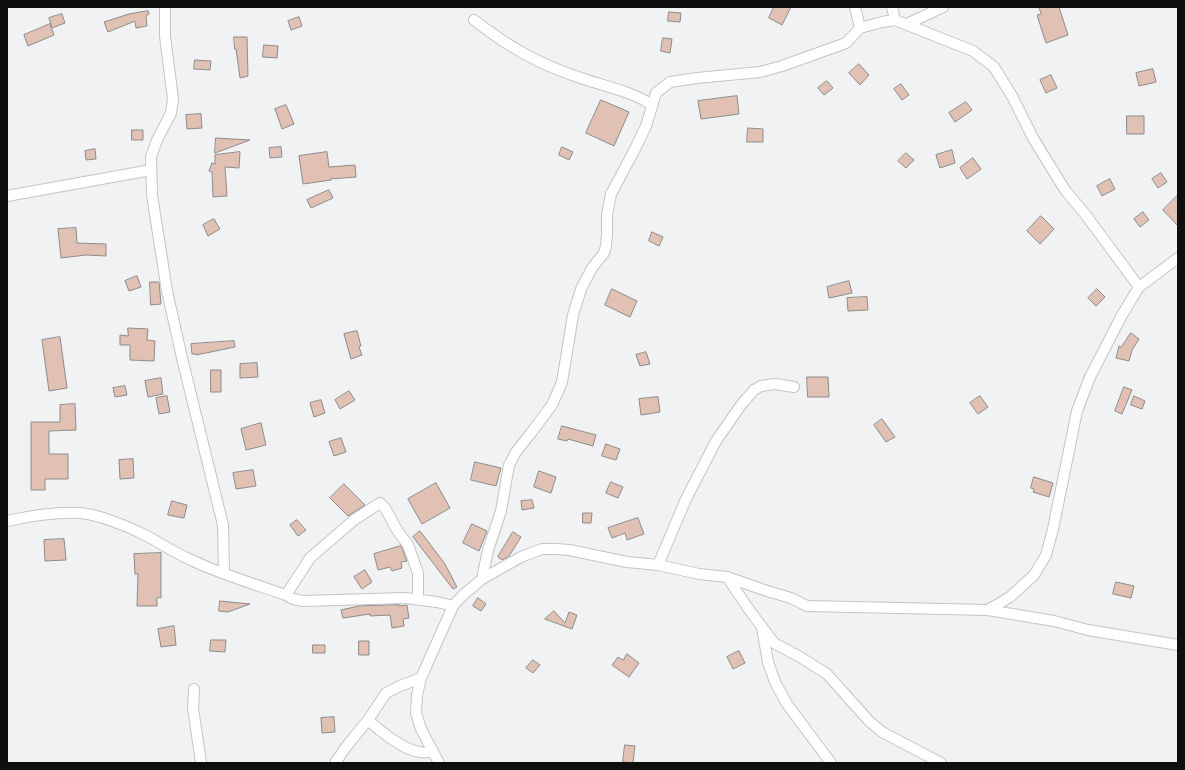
<!DOCTYPE html>
<html>
<head>
<meta charset="utf-8">
<style>
	body { margin:0 }
	#map { position:relative; width:1185px; height:770px; overflow:hidden; background:#f1f2f3; font-family:Arial,sans-serif }
	canvas { display:block }
	.frame { position:absolute; inset:0; border:8px solid #0f0f10; pointer-events:none }
</style>
</head>
<body>
<div id="map">
<canvas width="1185" height="770"></canvas>
<div class="frame"></div>
</div>
<script>
const ctx = document.querySelector('canvas').getContext('2d');
ctx.lineJoin = 'round';
function paint(path, color) { ctx.fillStyle = color; ctx.fill(path, 'evenodd'); }
function stroke(path, color, width, dash) { ctx.strokeStyle = color; ctx.lineWidth = width; ctx.lineCap = dash ? 'butt' : 'round'; ctx.setLineDash(dash || []); ctx.stroke(path); }
const building = new Path2D(`
	M774,7H791L782,25L769,18Z
	M1039,7H1059L1068,35L1046,43L1037,15L1041,14Z
	M148,11L149,14L146,16L147,26L136,28L135,21L108,32L104,22L129,14Z
	M669,12L681,13L680,22L668,21Z
	M62,14L65,23L52,28L49,18Z
	M299,17L302,26L291,30L288,21Z
	M50,24L54,35L28,46L24,35Z
	M234,37H247L248,76L240,78L236,49H235Z
	M663,38L672,39L670,53L661,51Z
	M264,45L278,46L277,58L263,57Z
	M195,60L211,61L210,70L194,69Z
	M859,64L869,75L860,85L849,73Z
	M1153,69L1156,82L1139,86L1136,73Z
	M1051,75L1057,88L1046,93L1040,80Z
	M827,81L833,88L824,95L818,88Z
	M901,84L909,95L902,100L894,89Z
	M737,96L739,114L701,119L698,101Z
	M601,100L629,112L614,146L586,133Z
	M966,102L972,110L955,122L949,113Z
	M286,105L294,124L282,129L275,109Z
	M201,114L202,128L187,129L186,115Z
	M1127,116H1144V134H1127Z
	M748,128L763,129V142H747Z
	M132,130H143V140H132Z
	M216,138L250,140L215,153Z
	M281,147L282,157L270,158L269,148Z
	M562,147L573,152L569,160L559,155Z
	M95,149L96,159L86,160L85,151Z
	M952,150L955,163L940,168L936,155Z
	M240,152L239,168L225,167L227,196L213,197L212,172L209,171L212,163L215,164V155Z
	M327,152L329,167L355,165L356,177L330,179L331,180L303,184L299,156Z
	M906,153L914,160L906,168L898,161Z
	M973,158L981,169L967,179L960,168Z
	M1161,173L1167,182L1158,188L1152,179Z
	M1110,179L1115,189L1102,196L1097,186Z
	M329,190L333,198L311,208L307,200Z
	M1178,195V226L1163,210Z
	M1143,212L1149,220L1140,227L1134,219Z
	M1041,216L1054,229L1040,244L1027,231Z
	M214,219L220,229L208,236L203,225Z
	M76,228L77,243L106,244V256L86,255L61,258L58,229Z
	M652,232L663,237L659,246L649,241Z
	M137,276L141,287L129,291L125,281Z
	M849,281L852,293L829,298L827,287Z
	M150,282H159L161,304L151,305Z
	M612,289L637,301L630,317L605,305Z
	M1097,289L1105,297L1096,306L1088,298Z
	M867,297L868,310L848,311L847,298Z
	M128,328L148,329L147,340L155,341L154,361L130,360V345H120V335L128,336Z
	M357,331L361,346L359,347L362,355L351,359L344,334Z
	M1131,333L1139,339L1132,350L1129,361L1116,358L1119,346L1121,347Z
	M60,337L67,388L49,391L42,340Z
	M234,341L235,347L196,355V354H192L191,344Z
	M646,352L650,364L640,366L636,355Z
	M257,363L258,377L240,378V364Z
	M211,370H221V392H211Z
	M807,377H828L829,397H808Z
	M161,378L163,394L148,397L145,381Z
	M125,386L127,395L115,397L113,388Z
	M1124,387L1132,390L1122,414L1115,411Z
	M349,391L355,400L340,409L335,400Z
	M167,396L170,412L159,414L156,398Z
	M980,396L988,407L978,414L970,403Z
	M1134,396L1145,401L1142,409L1131,405Z
	M658,397L660,412L641,415L639,399Z
	M321,400L325,413L314,417L310,403Z
	M75,404L76,430L49,431V454H68V479H45V490H31V422H60V405Z
	M882,419L895,437L886,442L874,425Z
	M261,423L266,445L246,450L241,429Z
	M562,426L596,435L593,446L568,439L567,441L558,439Z
	M341,438L346,452L334,456L329,442Z
	M606,444L620,449L616,460L602,456Z
	M133,459L134,478L120,479L119,460Z
	M475,462L501,468L496,486L471,480Z
	M253,470L256,486L236,489L233,473Z
	M539,471L556,477L551,493L534,487Z
	M1034,477L1053,483L1049,497L1033,492L1034,489L1031,488Z
	M611,482L623,487L618,498L606,493Z
	M436,483L450,508L422,524L408,499Z
	M344,484L365,505L348,516L330,498Z
	M532,500L534,508L522,510L521,501Z
	M172,501L187,505L184,518L168,515Z
	M583,513H592L591,523H583Z
	M638,518L644,534L627,540L625,533L612,538L608,528Z
	M297,520L306,530L298,536L290,525Z
	M472,524L487,531L479,551L463,543Z
	M420,531L445,564L457,587L453,589L413,537Z
	M513,532L521,537L509,556L502,560L498,557Z
	M64,539L66,560L45,561L44,540Z
	M401,546L407,561L401,562L402,568L392,571L390,567L378,570L374,554Z
	M161,553V598L157,597V606H137L138,574H135L134,554Z
	M365,570L372,582L362,589L354,577Z
	M1116,582L1134,586L1131,598L1113,594Z
	M478,598L486,604L481,611L473,606Z
	M220,601L250,604L228,612L219,611Z
	M399,605V606L407,605L409,618L403,619L404,626L392,628L390,615L370,616V614L343,618L341,610L359,606Z
	M554,611L565,623L569,612L577,615L572,629L545,619Z
	M174,626L176,645L161,647L158,629Z
	M211,640H226L225,652L210,651Z
	M359,641H369V655H359Z
	M313,645H325V653H313Z
	M739,651L745,663L733,669L727,657Z
	M627,654L639,663L629,677L612,665L618,657L623,660Z
	M533,660L540,665L533,673L526,668Z
	M334,717L335,732L322,733L321,718Z
	M625,745L635,746L633,763L623,762Z`);
const street = new Path2D(`
	M165,7V36L173,99L171,113L157,140L151,157L152,195L167,291L182,358L223,525L224,573
	M855,7L860,28
	M892,7L895,20
	M474,20C510,48 540,65 584,79C607,87 631,91 652,105
	M907,24L943,7
	M7,196L151,170
	M7,521C30,516 56,512 80,513C97,514 127,526 143,534C159,542 173,552 189,559C220,574 254,584 286,595L293,599L303,601L405,598L437,602L453,606L462,596L482,579L521,557L542,549H556L569,550L627,562L658,565L699,574L727,577L767,591L791,598L807,606L988,610L1054,621L1088,630L1178,645
	M658,565L686,499L716,441L741,405L754,390L761,386L775,384L794,387
	M727,577L750,611L774,643L800,657L827,674L869,721L882,732L941,763
	M482,579L488,550L501,511L509,465L516,452L531,433L552,405L562,382L573,315L581,289L592,268L604,253L606,246L607,234V215L611,194L635,149L646,126L656,93L670,82L697,78L760,72L782,66L846,43L860,28L882,22L895,20L973,51L994,67L1012,96L1033,138L1065,190L1085,214L1139,287
	M286,595L310,558L354,520L380,503L385,508L397,530L408,545L418,573V599
	M988,610L1010,597L1034,575L1046,555L1053,529L1077,411L1090,377L1122,315L1139,287L1178,258
	M762,628L768,662L775,682L787,704L831,763
	M194,689L193,708L201,763
	M368,720C380,731 405,751 420,752C424,753 429,752 433,751
	M335,763L346,747L368,720L386,693L400,686L421,678
	M439,763L421,729L416,713L417,695L421,678L453,606`);
paint(building, '#e0c1b3');
stroke(building, '#8c8b8a', 1);
stroke(street, '#c4c4c6', 12);
stroke(street, '#fff', 10);
</script>
</body>
</html>
